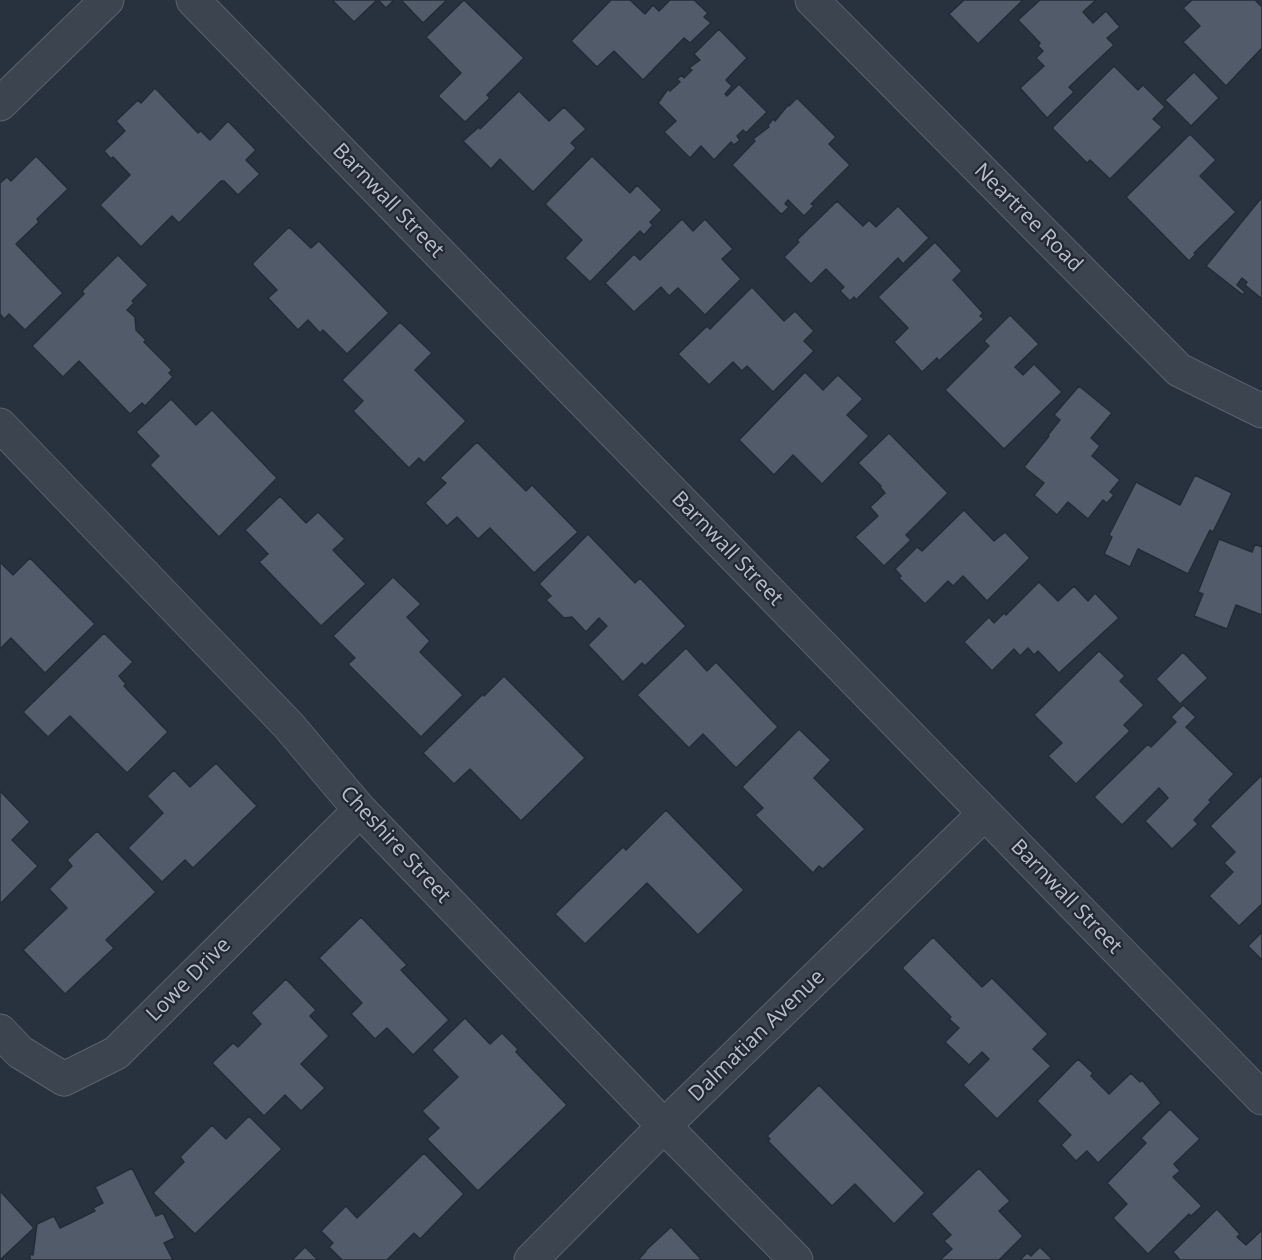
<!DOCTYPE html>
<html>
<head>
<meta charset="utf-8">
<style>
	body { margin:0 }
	canvas { display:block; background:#28323e }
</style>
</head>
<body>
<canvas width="1262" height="1260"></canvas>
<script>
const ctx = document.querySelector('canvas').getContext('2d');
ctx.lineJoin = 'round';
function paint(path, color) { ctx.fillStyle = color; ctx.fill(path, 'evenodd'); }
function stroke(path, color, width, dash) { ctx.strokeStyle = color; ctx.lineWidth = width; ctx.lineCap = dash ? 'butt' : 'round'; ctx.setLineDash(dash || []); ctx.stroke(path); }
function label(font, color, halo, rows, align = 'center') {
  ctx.font = font + ' "Open Sans",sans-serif'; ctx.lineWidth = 4.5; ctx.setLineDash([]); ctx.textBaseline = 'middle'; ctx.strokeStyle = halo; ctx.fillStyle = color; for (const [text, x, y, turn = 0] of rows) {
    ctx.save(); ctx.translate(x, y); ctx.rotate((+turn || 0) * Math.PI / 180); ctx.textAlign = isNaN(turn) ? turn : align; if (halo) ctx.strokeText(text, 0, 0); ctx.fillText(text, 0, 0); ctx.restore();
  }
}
const building = new Path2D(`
	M332,0H377L354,22Z
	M378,0H394L386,8Z
	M401,0H447L423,23Z
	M464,0L524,58L487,95L490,98L465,122L438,96L461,73L426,37Z
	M611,0H630L645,14L653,5L659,11L670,0H694L708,13L704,17L711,23L690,43L684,38L643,80L614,51L597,67L571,41Z
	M964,0H1023L978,44L949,14Z
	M1040,0H1096L1083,12L1093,23L1106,11L1120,27L1107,38L1114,45L1069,87L1074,92L1047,118L1020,88L1044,66L1036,58L1043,51L1038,46L1040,43L1018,20Z
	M1192,0H1257L1256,1L1262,7V48L1226,86L1183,42L1200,26L1183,8Z
	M719,29L747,58L726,80L732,86L725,94L727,96L739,84L767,112L746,133L743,130L737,136L740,140L734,145L731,142L714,160L701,146L690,158L664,132L676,121L658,103L668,89L670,91L680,82L677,79L682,75L684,78L692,70L689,68L700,60L694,54Z
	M1114,66L1138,90L1143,85L1165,107L1153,119L1162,127L1110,179L1090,160L1087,163L1052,128Z
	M1194,72L1219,98L1191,126L1165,100Z
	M155,88L198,133L201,131L210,140L228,121L256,150L246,160L260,174L238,195L224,181H221L179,223L172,216L141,247L100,205L130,175L113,157L111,159L104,151L125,131L116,121L138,100L141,103Z
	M519,91L549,121L564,107L586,129L571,143L576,148L533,192L500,159L491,169L463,141L479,127L480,129Z
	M797,98L836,137L829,144L850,165L811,204L814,206L804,216L788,200L785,204L789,207L782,214L779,212L732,165L755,141L753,139L769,127L768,125L773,119L775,121L788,105L789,106Z
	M1190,134L1216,160L1200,176L1236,212L1194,253L1196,254L1189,261L1126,197Z
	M36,156L68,189L37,219L39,222L16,244L63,293L25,330L9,314L4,319L0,314V183L7,177L11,181Z
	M592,156L630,193L637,185L662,210L650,222L653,225L644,235L640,231L590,282L565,258L582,240L545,204Z
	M1262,197V299L1245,285L1247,282L1242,278L1237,285L1245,292L1243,295L1206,266Z
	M837,201L863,226L869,220L876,227L898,206L929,238L903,264L898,258L856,300L854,297L850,301L840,291L844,287L826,269L811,284L784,257L799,242L797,240Z
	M682,219L693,231L705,219L733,249L722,259L741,279L705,315L678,288L669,296L661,287L634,312L605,283L634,254L640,260Z
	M289,227L311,248L319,241L389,313L347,354L323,330L320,333L308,320L298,330L268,298L277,290L252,264Z
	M935,242L962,271L953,280L983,313L980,316L984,319L939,361L937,358L922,372L894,342L908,328L878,297Z
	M118,255L148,285L132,301L134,303L127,310L135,317L136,330L146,340L144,342L172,370L169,373L173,377L145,406L142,403L130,414L79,361L63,377L32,346L84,294L82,291Z
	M752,287L784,321L795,311L814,331L804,341L814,351L773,392L747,366L742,371L733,362L709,385L678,354L707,326L710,329Z
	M1010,315L1039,344L1015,367L1023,375L1034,364L1062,392L1004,449L945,390L989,346L984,341Z
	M400,322L432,353L415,370L466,421L424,463L419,458L409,468L353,411L363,401L342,380Z
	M805,372L823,390L838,375L863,399L847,415L869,436L822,484L793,455L774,475L739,440Z
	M1079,386L1112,413L1091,438L1100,446L1092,456L1120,480L1110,492L1114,495L1107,503L1103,500L1088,519L1068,502L1057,515L1034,495L1044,483L1024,467L1049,436L1048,435L1060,420L1054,415Z
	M171,399L196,425L212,410L277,478L219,537L150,465L159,456L136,432Z
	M889,433L948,493L906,535L911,540L884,566L855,537L878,516L870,507L885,493L880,487L881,486L858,463Z
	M477,442L526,491L532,485L578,532L534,573L490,528L478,539L457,517L447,526L425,503L446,483L440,478Z
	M1195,475L1232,493L1213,532L1210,530L1188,574L1138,549L1130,567L1104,554L1112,537L1109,535L1136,482L1180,505Z
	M280,496L306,523L318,512L345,539L333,550L366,584L321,626L259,562L268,554L245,530Z
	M964,510L994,541L1005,532L1030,558L987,601L963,576L953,586L948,581L925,604L899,578L901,576L895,569L917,547L922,551Z
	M588,534L635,583L640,578L686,626L645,666L642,663L623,682L588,645L607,626L599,618L586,632L572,617L564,618L546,600L551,596L539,584Z
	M1219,539L1252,552L1255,544L1262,547V615L1236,605L1227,629L1194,616L1203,594L1198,592Z
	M30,558L95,624L45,673L11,638L0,649V562L13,575Z
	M393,577L421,604L407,617L430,641L420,652L463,695L421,737L348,664L355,658L333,636Z
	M1039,582L1058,601L1074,586L1088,601L1095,593L1119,618L1059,673L1038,651L1034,655L1028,648L1020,656L1014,649L992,671L964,642L989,617L994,623L1004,613L1006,615Z
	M104,633L133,662L119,676L126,684L124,686L168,732L127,773L70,716L48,737L23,712Z
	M686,648L707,671L716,662L778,727L736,768L703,734L689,748L637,695Z
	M1099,651L1125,676L1120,681L1144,705L1124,725L1130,731L1076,784L1048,756L1062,743L1034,715Z
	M1183,652L1208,678L1180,704L1156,679Z
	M504,676L585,758L521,821L470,769L454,784L423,753L483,694L484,696Z
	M1183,705L1196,717L1186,727L1234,774L1209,800L1211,802L1194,820L1198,824L1172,849L1145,821L1168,798L1159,788L1122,825L1094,797L1148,744L1151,747L1176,722L1171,717Z
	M799,729L831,760L814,778L865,829L823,869L819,866L813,873L755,815L763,808L742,787Z
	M216,763L257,806L193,868L185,860L162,882L128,848L163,813L147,796L174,770L190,787Z
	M1262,775V904L1239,926L1209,896L1233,872L1224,863L1235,852L1210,826Z
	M0,791L30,822L12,840L38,866L0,904Z
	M666,810L744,890L698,935L647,883L585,944L555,914L623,847L626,850Z
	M97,831L156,892L106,940L114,948L65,994L23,950L67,908L49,889L72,866L67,860Z
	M361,917L407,965L401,970L449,1020L413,1055L387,1028L375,1039L351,1014L362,1003L319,958Z
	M1262,932V960L1248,946Z
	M933,937L982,987L992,978L1048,1034L1033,1049L1051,1066L997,1119L963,1085L989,1059L982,1052L969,1065L945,1042L959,1028L949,1019L951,1017L902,968Z
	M286,979L316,1010L310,1016L329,1036L301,1064L325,1088L301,1111L285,1095L264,1116L212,1063L233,1043L238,1047L261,1024L251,1013Z
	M465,1018L490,1044L502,1033L518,1049L516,1052L567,1105L478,1191L427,1139L439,1128L422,1111L458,1077L432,1050Z
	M1078,1059L1093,1073L1091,1076L1109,1094L1131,1073L1140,1082L1142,1080L1161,1103L1098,1163L1087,1151L1076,1161L1061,1145L1071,1135L1037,1101Z
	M819,1085L925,1193L894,1224L855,1184L832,1206L768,1141L770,1139L767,1136Z
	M1170,1109L1200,1139L1174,1164L1180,1171L1173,1177L1202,1206L1191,1216L1189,1214L1148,1254L1113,1218L1127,1204L1107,1183L1146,1143L1141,1138Z
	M249,1116L282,1149L195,1234L153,1193L184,1162L180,1157L212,1125L226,1139Z
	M424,1153L464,1194L420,1239L414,1233L387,1260H342L329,1247L333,1243L321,1231L346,1206L357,1218Z
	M132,1168L156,1216L163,1213L175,1238L164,1243L173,1260H30V1254L33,1255L37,1224L54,1216L60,1228L95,1211L93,1208L103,1203L95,1187Z
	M979,1168L1010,1201L999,1211L1023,1236L999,1260H940L952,1249L944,1241L951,1235L931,1214Z
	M0,1191L34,1228L0,1260Z
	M1217,1209L1240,1234L1237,1237L1246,1245L1262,1230V1260H1180L1173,1252Z
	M671,1227L702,1260H638L646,1251H645Z
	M305,1247L318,1260H292Z
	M1040,1247L1053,1260H1020L1027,1253L1031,1256Z`);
const minor = new Path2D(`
	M193,0L1262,1098
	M812,0L1179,370L1262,411
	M0,104L107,0
	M0,425L289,726L360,810L664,1126L796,1260
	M0,1031L20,1052L64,1079L116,1053L360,810
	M531,1260L664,1126L984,814`);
const streetNames = [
	["Barnwall Street",388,201,46],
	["Neartree Road",1028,218,45],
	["Barnwall Street",727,549,46],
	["Cheshire Street",395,845,47],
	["Barnwall Street",1066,897,46],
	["Lowe Drive",189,980,-45],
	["Dalmatian Avenue",757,1036,-44]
];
paint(building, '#515b69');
stroke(building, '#232b36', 1.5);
stroke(minor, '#5a626c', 35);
stroke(minor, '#3c444f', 33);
label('21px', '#b8bfc9', '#212934', streetNames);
</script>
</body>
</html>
